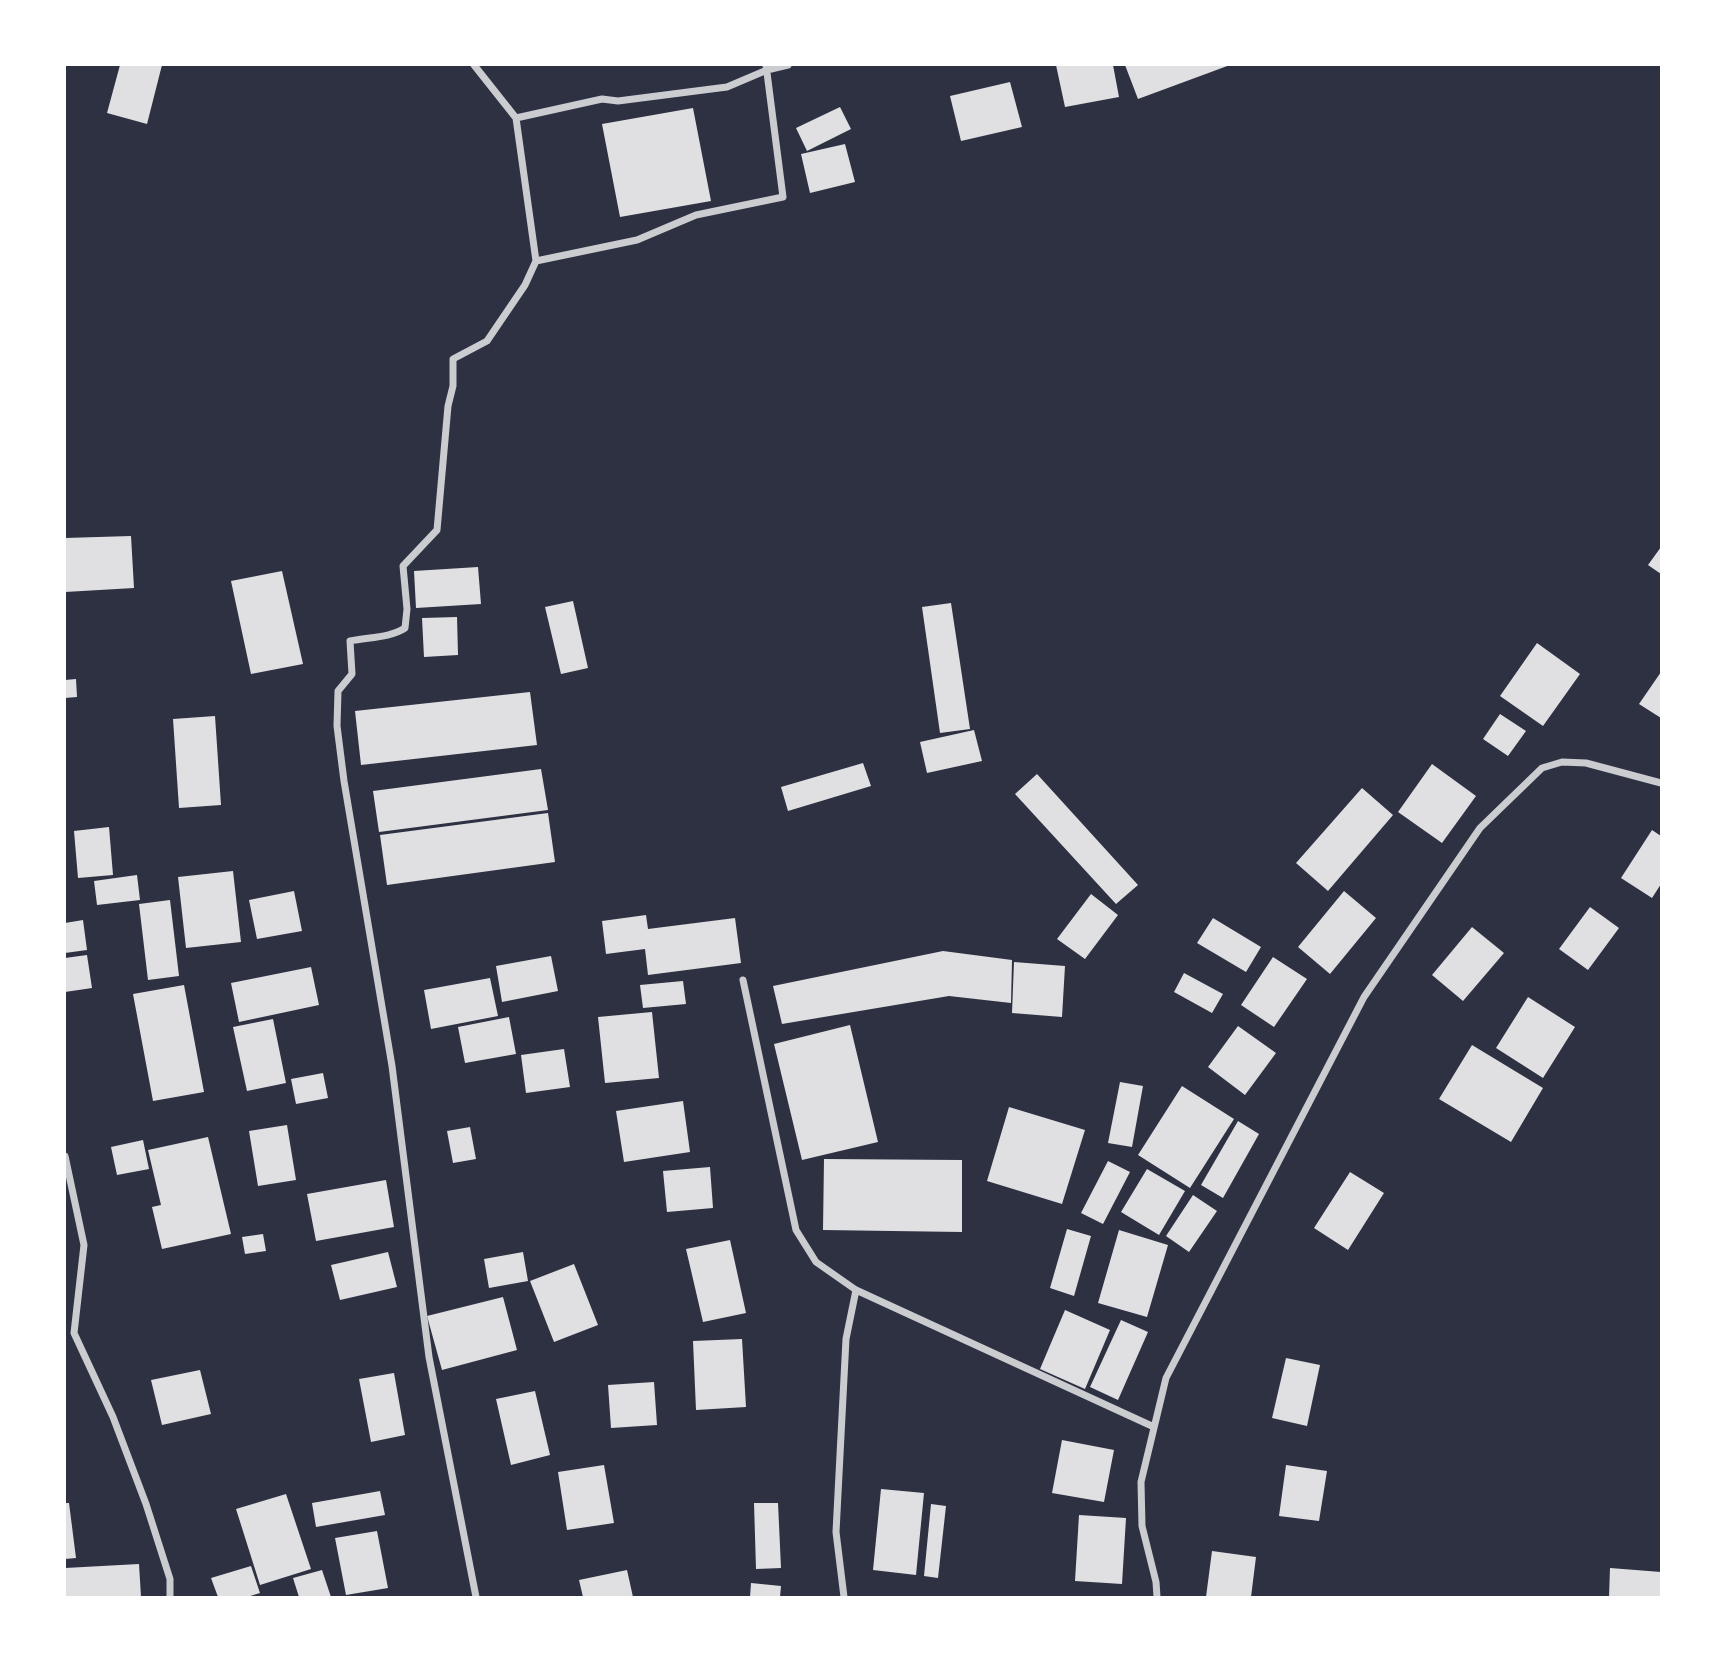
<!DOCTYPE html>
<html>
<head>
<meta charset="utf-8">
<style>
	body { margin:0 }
	#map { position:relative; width:1726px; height:1662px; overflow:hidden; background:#2d3142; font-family:"Asap Condensed",sans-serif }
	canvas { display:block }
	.frame { position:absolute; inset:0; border:66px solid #fff; pointer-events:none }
</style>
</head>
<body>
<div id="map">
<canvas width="1726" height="1662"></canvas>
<div class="frame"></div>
</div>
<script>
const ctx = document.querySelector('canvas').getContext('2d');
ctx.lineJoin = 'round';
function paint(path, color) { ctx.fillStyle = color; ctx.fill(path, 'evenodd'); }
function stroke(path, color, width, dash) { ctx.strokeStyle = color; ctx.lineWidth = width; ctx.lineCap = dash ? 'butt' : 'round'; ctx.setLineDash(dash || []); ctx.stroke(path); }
const building = new Path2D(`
	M120,65H162L147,124L107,113Z
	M1056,65H1113L1119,97L1065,107Z
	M1125,65H1230L1138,99Z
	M1010,82L1022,127L961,141L950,96Z
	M840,107L851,129L807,151L796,128Z
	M693,108L711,201L620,217L602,124Z
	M845,144L855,182L810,193L801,154Z
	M131,536L134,588L65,592V538Z
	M1661,547V574L1648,565Z
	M478,567L481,604L416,608L414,571Z
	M282,571L303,664L251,674L231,581Z
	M573,601L588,668L561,674L545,607Z
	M951,603L970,729L940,733L922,607Z
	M457,617L458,655L424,657L422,618Z
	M1537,643L1580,674L1543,726L1500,696Z
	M1661,672V718L1639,704Z
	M76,679L77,697L65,698V680Z
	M530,692L537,745L361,765L355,711Z
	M1500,714L1526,731L1508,756L1483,739Z
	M215,716L221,805L179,808L173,719Z
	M974,730L982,761L927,773L920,742Z
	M863,763L871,786L788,811L781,787Z
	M1432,764L1476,796L1442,843L1398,812Z
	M541,769L548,810L379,832L373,791Z
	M1037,774L1138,885L1116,904L1015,794Z
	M1362,788L1393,815L1328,891L1296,863Z
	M548,813L555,862L387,885L380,835Z
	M109,827L113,875L78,878L74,831Z
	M1652,830L1661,836V884L1652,898L1621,878Z
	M233,871L241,942L186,948L178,877Z
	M137,875L140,900L97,905L94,881Z
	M294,891L302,931L257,939L249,900Z
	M1344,891L1376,918L1330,974L1298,947Z
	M1091,894L1118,915L1085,959L1057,939Z
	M170,900L179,976L148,980L139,904Z
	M1590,907L1619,928L1588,970L1559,949Z
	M646,915L648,929L735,918L741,963L648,975L645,949L606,954L602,921Z
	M1213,918L1261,947L1246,972L1197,943Z
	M83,920L87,950L65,953V923Z
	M1472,927L1504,953L1463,1001L1432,975Z
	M943,951L1012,960L1011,1003L949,996L782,1024L773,986Z
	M87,955L92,988L65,992V958Z
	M551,956L558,991L502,1002L496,966Z
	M1273,957L1307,979L1274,1027L1241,1005Z
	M1014,962L1065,966L1062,1017L1012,1013Z
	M311,967L319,1005L239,1022L231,983Z
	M1184,973L1223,994L1212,1013L1174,992Z
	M490,978L498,1016L431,1029L424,990Z
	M683,981L686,1004L643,1008L640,985Z
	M184,985L204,1092L153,1101L133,994Z
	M1528,997L1575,1027L1543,1078L1496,1048Z
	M652,1012L659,1078L605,1083L598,1017Z
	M509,1017L516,1054L465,1063L458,1027Z
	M273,1019L286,1083L247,1091L233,1027Z
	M850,1025L878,1142L802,1160L774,1044Z
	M1238,1026L1276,1053L1245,1095L1208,1067Z
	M1472,1045L1543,1088L1511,1142L1439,1099Z
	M564,1049L570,1087L526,1093L521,1055Z
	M323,1073L328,1098L296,1104L291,1079Z
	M1120,1082L1143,1086L1132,1147L1108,1143Z
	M1182,1086L1234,1119L1190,1188L1138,1155Z
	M683,1101L690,1152L624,1162L616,1111Z
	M1009,1107L1085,1130L1062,1204L987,1181Z
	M1238,1121L1259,1134L1223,1198L1201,1185Z
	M287,1125L296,1180L258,1186L249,1131Z
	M470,1127L476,1159L453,1163L447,1131Z
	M208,1137L231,1234L162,1249L152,1207L161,1205L148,1150Z
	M143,1140L149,1169L117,1175L111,1147Z
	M824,1159L962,1160V1232L823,1230Z
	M1108,1161L1130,1172L1103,1224L1081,1213Z
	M710,1167L713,1208L667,1212L663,1171Z
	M1147,1169L1185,1191L1159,1235L1121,1212Z
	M1350,1172L1384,1193L1348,1250L1314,1228Z
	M386,1180L394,1227L316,1241L307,1194Z
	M1193,1195L1217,1211L1189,1252L1166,1236Z
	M1067,1229L1091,1236L1074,1296L1050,1288Z
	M1119,1230L1168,1245L1147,1317L1098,1303Z
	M263,1234L266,1251L245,1254L242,1237Z
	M730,1240L746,1313L703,1322L686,1249Z
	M388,1252L397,1287L340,1300L331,1265Z
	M523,1252L528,1281L489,1288L484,1259Z
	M574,1264L598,1325L554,1342L530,1281Z
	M503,1297L517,1350L442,1370L427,1316Z
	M1065,1310L1110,1330L1085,1389L1040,1369Z
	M1121,1320L1148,1332L1118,1400L1090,1387Z
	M742,1339L746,1407L696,1410L693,1341Z
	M1286,1358L1320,1365L1307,1426L1272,1418Z
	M200,1370L211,1414L162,1425L151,1380Z
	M394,1373L405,1435L371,1442L359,1379Z
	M654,1382L657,1425L611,1428L608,1385Z
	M535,1391L550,1455L511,1465L496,1399Z
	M1062,1440L1114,1450L1104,1502L1052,1493Z
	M604,1465L614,1523L567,1530L558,1472Z
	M1286,1465L1327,1471L1319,1521L1279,1516Z
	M881,1489L924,1493L916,1575L873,1570Z
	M380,1491L385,1515L316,1527L312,1503Z
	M286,1494L311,1569L260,1585L236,1509Z
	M65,1503H69L76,1558L65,1559Z
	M754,1503H778L781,1568L756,1569Z
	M931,1504L946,1506L938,1578L924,1576Z
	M1079,1515L1126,1518L1122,1584L1075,1581Z
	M377,1531L388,1588L346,1595L335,1538Z
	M1212,1551L1256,1557L1251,1597H1206Z
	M139,1564L141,1597H65V1568Z
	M251,1566L260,1593L247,1597H218L211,1578Z
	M1610,1568L1661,1572V1597H1609Z
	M322,1570L331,1597H299L293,1578Z
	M627,1570L633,1597H583L579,1580Z
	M751,1583L781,1586L780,1597H750Z`);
const minor = new Path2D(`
	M474,65L516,118
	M536,261L516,118L602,99L618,101L727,87L767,70L788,65
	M743,980L796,1230L816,1262L856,1290L1154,1427
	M65,1156L84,1245L74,1333L113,1417L146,1504L170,1579V1597
	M476,1597L429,1357L392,1066L344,781L337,726L338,691L352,674L350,641C368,637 390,638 405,628L407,609L403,566L437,530L448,406L453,386V359L487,341L525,285L536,261L637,240L696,215L783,197L766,65
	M844,1597L836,1532L846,1339L856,1290
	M1157,1597L1156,1582L1142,1526L1141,1482L1166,1378L1364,997L1480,828L1542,768L1562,762L1586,763L1661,783`);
paint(building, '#e0e0e3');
stroke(minor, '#caccd0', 7);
</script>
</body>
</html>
